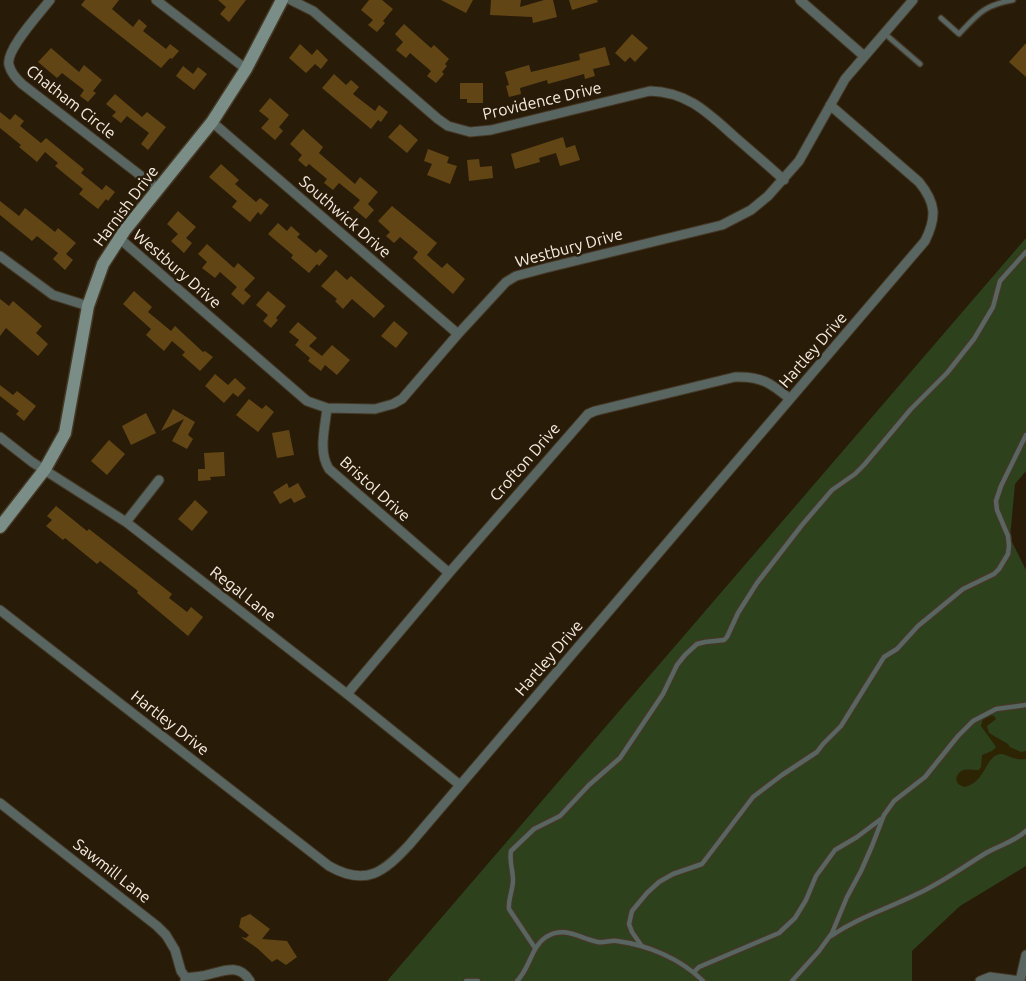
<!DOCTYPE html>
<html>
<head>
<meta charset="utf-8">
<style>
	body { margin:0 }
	canvas { display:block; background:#281b08 }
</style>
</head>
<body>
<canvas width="1026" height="981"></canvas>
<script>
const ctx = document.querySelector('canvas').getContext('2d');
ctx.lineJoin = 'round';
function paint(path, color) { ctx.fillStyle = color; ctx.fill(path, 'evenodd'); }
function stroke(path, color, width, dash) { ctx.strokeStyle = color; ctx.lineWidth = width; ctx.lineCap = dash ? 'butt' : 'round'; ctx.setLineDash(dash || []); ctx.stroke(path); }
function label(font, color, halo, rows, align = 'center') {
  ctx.font = font + ' Ubuntu,sans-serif'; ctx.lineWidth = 5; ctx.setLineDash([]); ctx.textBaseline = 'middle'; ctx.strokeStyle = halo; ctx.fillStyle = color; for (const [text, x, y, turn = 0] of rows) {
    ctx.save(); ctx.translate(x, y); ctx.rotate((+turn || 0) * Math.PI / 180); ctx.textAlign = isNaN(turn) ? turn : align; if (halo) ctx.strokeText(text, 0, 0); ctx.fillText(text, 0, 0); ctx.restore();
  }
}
const green = new Path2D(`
	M1026,238V471L1015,484L1010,538L1026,570V866L960,906L912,951V981H387Z`);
const sand = new Path2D(`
	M990,715L994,716L996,719L987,726L989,733L1008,744L1010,747L1021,752L1026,751V759C1013,761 1006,753 1000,754C985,756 986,783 964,787L958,784L956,779C960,766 968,770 979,770L981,767L982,755L992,751L996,747L981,726L983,719Z`);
const building = new Path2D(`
	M85,0H119L112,9L133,27L139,19L147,26L143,31L166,49L170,44L179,51L172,59L170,58L161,68L81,5Z
	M218,0H246L229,22L220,14L226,7Z
	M369,0H382L393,9L383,21L385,23L377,32L368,25L373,20L361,10Z
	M441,0H473L466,13Z
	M491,0H521L520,7L544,0H553L557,17L533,23L532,17L490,15Z
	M569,0H597L598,2L572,10Z
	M404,24L431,48L434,45L449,59L445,64L447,66L442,72L444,74L436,83L427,76L431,71L410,53L406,58L396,50L403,42L395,34Z
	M632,34L648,48L635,62L630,57L625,62L615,53Z
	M1026,43V77L1009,62Z
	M300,44L312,55L317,49L328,60L321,69L315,64L306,73L289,58Z
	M605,47L610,65L593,69L595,76L585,79L584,74L548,84L547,80L520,88L521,94L509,97L506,86L509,85L505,72L529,65L531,72L580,60L579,54Z
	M51,48L79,72L84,65L102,80L93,91L96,93L88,102L80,96L84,90L62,73L57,78L38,62Z
	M183,66L193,74L198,67L207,74L194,90L176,76Z
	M334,74L346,85L351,80L359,87L353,94L375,111L379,105L388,112L381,122L378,120L371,129L322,88Z
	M460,83H483V103H467V99H460Z
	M115,94L142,117L147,112L166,127L148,150L141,144L149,133L127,116L121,123L112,116L116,112L106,104Z
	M270,98L289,115L279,127L283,131L275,140L261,128L269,119L259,111Z
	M0,112L10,120L15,114L24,121L20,126L41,143L46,138L84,169L81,173L102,190L106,185L115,192L108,201L106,199L98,209L79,194L83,189L55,166L58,163L45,152L37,162L19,147L21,145L0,128Z
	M400,124L418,140L407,153L388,137Z
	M303,129L323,147L319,153L355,184L360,177L378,192L368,204L374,210L366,219L353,208L360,200L339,183L333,190L324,183L327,179L309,164L306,167L298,160L302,155L290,144Z
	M563,137L566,148L575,145L580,160L560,166L556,153L539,158L540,162L515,169L511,154Z
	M428,149L449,157L447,163L457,166L450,184L427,175L432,164L424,161Z
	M479,159L480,167L492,166L493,178L469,181L467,160Z
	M221,164L239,180L235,184L256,202L260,198L269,205L261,215L258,212L250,222L232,207L237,201L209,177Z
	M0,201L19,216L25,208L55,232L58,228L76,243L66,254L73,260L65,270L53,259L58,253L37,236L32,241L0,215Z
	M392,206L437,243L427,255L442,268L447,263L465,279L453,294L413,258L418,252L400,237L394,243L386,236L390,232L378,221Z
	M178,211L196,227L186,238L192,243L184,253L171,241L178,234L167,224Z
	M278,223L287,231L291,226L300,234L297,237L316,253L320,249L328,256L319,266L317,264L309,273L291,258L293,255L268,234Z
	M207,244L234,268L238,263L255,278L244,290L251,296L243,305L231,294L237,287L220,272L215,278L202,268L207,262L198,254Z
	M336,270L347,280L351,276L385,306L374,318L352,299L343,309L335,301L337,299L321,286Z
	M134,291L152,307L148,312L171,331L175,326L203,352L205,351L213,357L200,371L182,355L185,352L172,341L164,351L146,335L151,329L123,304Z
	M268,291L286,306L276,318L278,320L271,328L263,321L268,315L256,305Z
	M0,299L9,306L13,301L42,326L36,333L48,344L38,356L6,328L0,336Z
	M394,321L408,333L396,348L381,336Z
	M298,322L317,338L309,346L322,356L332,345L350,360L337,375L325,365L321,371L308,361L310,358L295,345L299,340L289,332Z
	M215,374L228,385L235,378L246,388L238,397L233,393L224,403L205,386Z
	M0,385L13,395L17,391L36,406L24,421L16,414L19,411L0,396Z
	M249,399L262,409L266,405L274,412L258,432L236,415Z
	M173,409L195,422L188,435L193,439L187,449L172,441L184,419L161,431Z
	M146,413L156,433L131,445L122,426Z
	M289,430L294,455L277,458L272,433Z
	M109,440L125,454L107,475L91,461Z
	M224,452L225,476L210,477L211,480L198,481V469H205L204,453Z
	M287,483L289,488L298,483L306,497L294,503L291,498L280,504L273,492Z
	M195,500L208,512L192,531L178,519Z
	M56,506L87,531L89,529L172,594L169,598L187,612L191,607L203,617L188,636L137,593L138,591L100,561L97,564L65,538L63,540L46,526L52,520L47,516Z
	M250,914L270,929L262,939L287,941L297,957L286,965L277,959L272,962L257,948L241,937L246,938L249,935L239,927L241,918Z`);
const lane = new Path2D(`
	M941,18L959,34C978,14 984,5 1013,0
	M884,33L920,64
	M831,936C859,917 887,909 917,894C941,883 963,867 986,853C1000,845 1014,842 1026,831
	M641,945L632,932L629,924L632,911L647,893L659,882L673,874L702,864L753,797L782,775L817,752L823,744L841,726L884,657L897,649L918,626L963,589L994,574L999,569L1008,554L1009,546L1008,536L997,510L996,501L1001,486L1026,435
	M535,948L509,909C508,899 513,890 513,880C513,870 509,861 511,851L534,829L560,816L589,785L620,758L663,694L677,665L685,655L697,644L705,642L724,640L727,637L738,613L757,583L802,525L832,490L855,474L864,465L911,409L947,373L974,339L993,307L1000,281L1026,252
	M694,972L699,967L779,933L795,918L806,900L816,876L835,850L857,837L881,819
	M466,981H478
	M517,981C530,968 531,947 546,937C565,925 580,939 598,942C604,943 611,940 617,941C648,945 681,959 703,981
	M792,981L819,951L832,933L847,897L861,871L872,846L884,815L894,801L925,777L958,736L973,721L996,709L1026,705`);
const street = new Path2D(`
	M50,0C40,13 5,50 9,65C11,73 16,78 22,84L158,189
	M156,0L246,69
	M291,0L313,11L438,119L448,126L470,132L491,130L650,91C688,92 708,113 735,137C751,151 768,165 784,180
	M800,0L864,56
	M212,122L458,334
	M119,238L307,401L327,408L375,409L393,404L402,399L458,334L506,282L516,276L546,268L722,225L751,210L768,196L799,161L845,79L913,0
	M0,256L53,295L88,306
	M327,408C325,428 318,452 329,469L449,573
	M0,437L32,462L126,522L347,694L460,785
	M126,522L159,480
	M0,610L329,866C366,887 384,872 409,845L925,241C937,217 936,203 919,182L830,105
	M347,694L449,573L588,414L595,411L735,377C761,376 771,383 790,399
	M0,803L157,926L166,935L175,950L181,971L186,978L185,981
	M186,978C191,977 197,977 202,976C220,973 238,961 250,981
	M980,981L990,977L1020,981
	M1020,981L1026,955`);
const secondary = new Path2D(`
	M0,527L45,469L65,433L88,306L103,264L125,230L212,122L246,69L282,0`);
const streetNames = [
	["Providence Drive",542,101,-13],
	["Chatham Circle",71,102,38],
	["Harnish Drive",126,206,-53],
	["Southwick Drive",345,217,41],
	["Westbury Drive",569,248,-15],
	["Westbury Drive",177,269,41],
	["Hartley Drive",813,350,-49],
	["Crofton Drive",525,462,-49],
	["Bristol Drive",375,489,42],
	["Regal Lane",243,594,38],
	["Hartley Drive",549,658,-49],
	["Hartley Drive",170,723,38],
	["Sawmill Lane",112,871,38]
];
paint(green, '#2d411d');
paint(sand, '#2c2403');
paint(building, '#614514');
stroke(lane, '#453826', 7);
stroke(street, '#453826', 11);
stroke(secondary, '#453826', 15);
stroke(lane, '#596561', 4.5);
stroke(street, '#596561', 9);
stroke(secondary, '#7a8e87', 12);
label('16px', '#f6ede1', '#281b08', streetNames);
</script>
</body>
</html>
